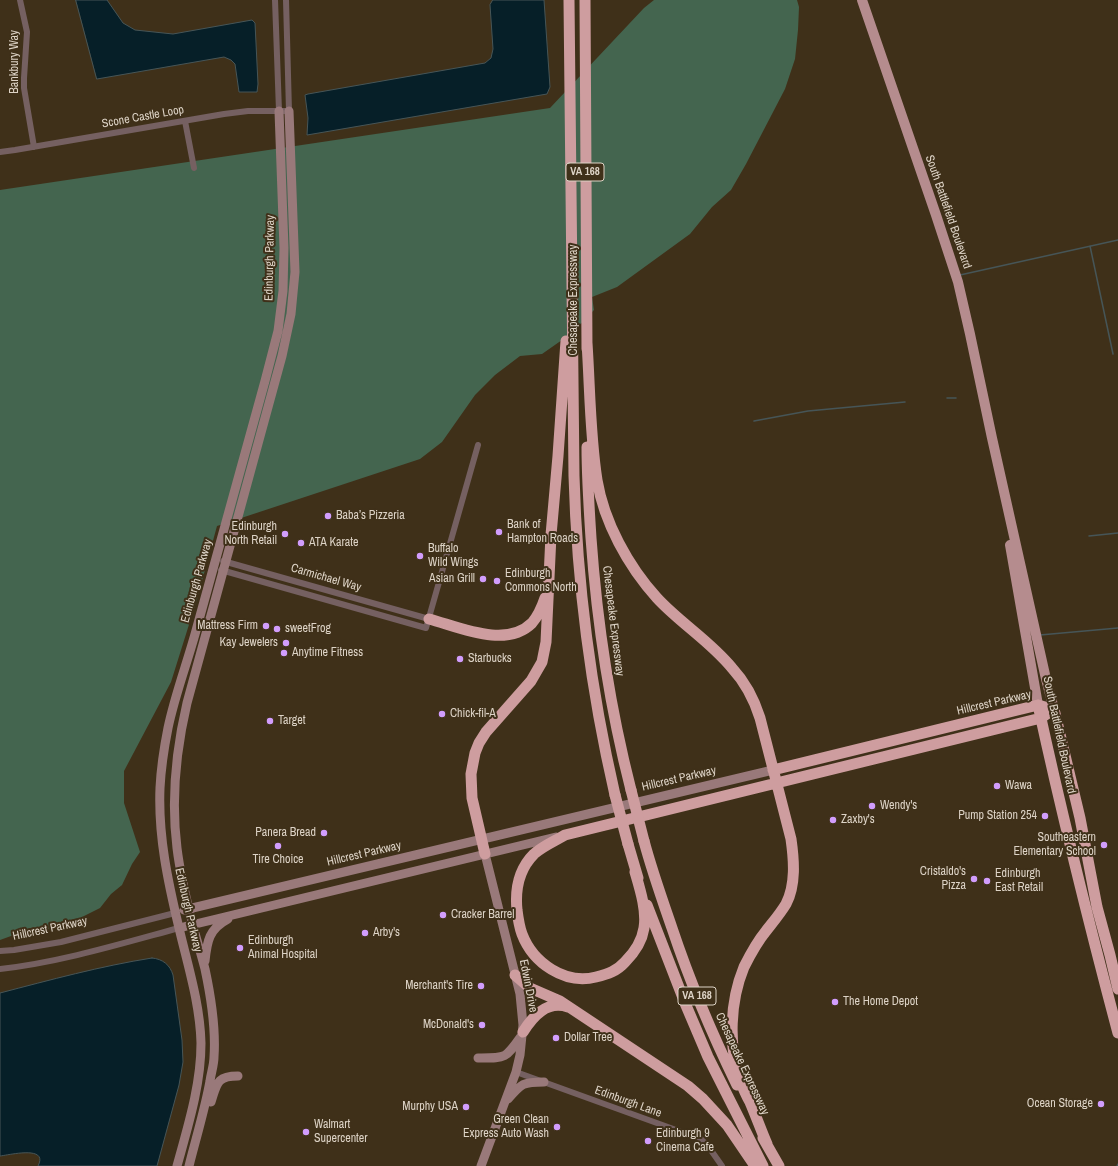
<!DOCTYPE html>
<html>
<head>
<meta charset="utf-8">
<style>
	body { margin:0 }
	canvas { display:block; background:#3f3019 }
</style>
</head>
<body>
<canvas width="1118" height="1166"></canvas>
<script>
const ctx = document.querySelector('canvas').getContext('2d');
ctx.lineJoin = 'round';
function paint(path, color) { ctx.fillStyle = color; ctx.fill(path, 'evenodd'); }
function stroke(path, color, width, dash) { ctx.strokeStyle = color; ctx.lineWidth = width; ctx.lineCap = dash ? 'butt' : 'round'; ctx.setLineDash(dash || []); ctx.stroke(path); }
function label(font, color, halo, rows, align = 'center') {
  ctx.font = font + ' "Archivo Narrow",sans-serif'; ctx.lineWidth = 4; ctx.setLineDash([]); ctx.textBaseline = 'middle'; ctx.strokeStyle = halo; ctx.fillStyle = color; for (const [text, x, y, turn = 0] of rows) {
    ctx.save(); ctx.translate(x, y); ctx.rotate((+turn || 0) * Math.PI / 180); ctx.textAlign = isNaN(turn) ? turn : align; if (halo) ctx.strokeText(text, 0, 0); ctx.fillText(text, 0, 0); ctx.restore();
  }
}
const green = new Path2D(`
	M654,0H797L799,7L798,30L795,59L785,89L746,164L731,190L712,207L690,234L617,287L592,297L594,310L572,333L542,354L520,356L495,375L475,395L442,442L420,459L217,526L197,599L171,682L124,771V803L140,852L132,864L122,885L111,894L100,908L70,923L56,928L39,930L25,935L11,936L0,940V190L550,108L644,8Z`);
const water = new Path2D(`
	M76,0H107L123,23L135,30L173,34L252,20L255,23L258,84L257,92H239L235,64L231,60L224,57L97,79Z
	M493,0H544L550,87L547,94L307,135L308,118L305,95L308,94L485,63L491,58L493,49L490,5Z
	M152,958C163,959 170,965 173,975L182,1040L183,1062L179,1085L157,1166H38C49,1145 9,1155 0,1156V993C50,980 101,966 152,958Z`);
const stream = new Path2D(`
	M1090,246L1113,354
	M960,275L1118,240
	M947,398H956
	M754,421L808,411L905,402
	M1089,536L1118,533
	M1040,635L1118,628
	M1117,1166L1118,1164`);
const street = new Path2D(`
	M20,0L27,32L24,78V88L34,147
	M275,0L279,111
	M185,121L194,168
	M0,152L15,150L224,114L248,111H289L286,0
	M223,561L429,619
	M221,570L426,628L478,445
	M0,951L14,950L61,942L175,913
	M0,969C61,962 120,944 179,928
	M516,1072L701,1139L708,1146L722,1166`);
const secondary = new Path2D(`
	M184,910L773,770
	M179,928L556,837
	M205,961C207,941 209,929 228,919
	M478,1058C507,1058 505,1059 522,1035
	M508,1099C522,1083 523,1082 544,1082
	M211,1102C217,1084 216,1076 238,1076
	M177,1166C188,1126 201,1085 201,1043C200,1004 188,966 179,928C168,882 158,836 160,788C161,768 164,748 168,728C175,694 188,661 197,627C220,545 242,463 265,381L278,331L283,291L284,248L279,111
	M189,1166C196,1138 205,1109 210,1081C211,1073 214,1065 214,1057C216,1028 211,997 205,969C201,953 196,938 192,922C186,898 180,873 177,848C171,800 176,750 187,703L282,356L291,314L295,272L289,111
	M481,1166L516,1072L520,1055L523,1025L520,994L485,854`);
const primary = new Path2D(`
	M862,0L936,215L958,282L970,334L992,438L1046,679L1054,709
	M1010,545L1038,705`);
const highway = new Path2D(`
	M569,0L574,476C577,583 591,691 615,795
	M585,0L587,349
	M587,343C590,388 590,436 597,480C604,522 628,566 657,598C680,623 710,641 732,668C745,682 754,699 760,718L791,839C794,860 796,885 786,904C780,914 773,922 766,931C757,942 750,955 744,967C730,1001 728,1045 740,1080C743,1088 746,1095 750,1102C756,1116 761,1130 767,1144
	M587,447C587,477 589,507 591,538C597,623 610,708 631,790
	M429,619C459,627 506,649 532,623C538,616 542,607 545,598
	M1038,705C1062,815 1089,924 1118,1033
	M1054,709L1080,818L1097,907L1110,955L1118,989
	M773,770L1038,705L1045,707
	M644,841C652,871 662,899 672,928C690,982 712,1034 737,1085
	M628,844L638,878
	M485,854L472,798L471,774L475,753L479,743L486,732L531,681L542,662L546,642L551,535L558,456L566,341
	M635,872C640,889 647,911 644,928C642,941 634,953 625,962C617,971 608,974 596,977C565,985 533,963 522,934C519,926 518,918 517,910C515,890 519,869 534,854C543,846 555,841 565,835L1041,718L1054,709
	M647,905L685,1003L708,1057L763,1166
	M515,975L530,988L560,1001L688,1086L703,1099L727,1125L755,1166
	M523,1032C533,1016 547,1000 568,1007
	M763,1138L779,1166`);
const highwayBridge = new Path2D(`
	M631,790L644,841
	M615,795L628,844`);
const markers = [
	[328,516,4,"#d29dfd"],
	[499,532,4,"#d29dfd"],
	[285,534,4,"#d29dfd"],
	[301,543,4,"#d29dfd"],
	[420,556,4,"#d29dfd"],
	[483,579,4,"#d29dfd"],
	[497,581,4,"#d29dfd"],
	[266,626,4,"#d29dfd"],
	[277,629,4,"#d29dfd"],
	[286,643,4,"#d29dfd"],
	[284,653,4,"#d29dfd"],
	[460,659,4,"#d29dfd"],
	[442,714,4,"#d29dfd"],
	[270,721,4,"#d29dfd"],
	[997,786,4,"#d29dfd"],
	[872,806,4,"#d29dfd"],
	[1045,816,4,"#d29dfd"],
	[833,820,4,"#d29dfd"],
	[324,833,4,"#d29dfd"],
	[1104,845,4,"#d29dfd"],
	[278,846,4,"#d29dfd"],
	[974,879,4,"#d29dfd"],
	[987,881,4,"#d29dfd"],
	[443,915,4,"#d29dfd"],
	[365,933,4,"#d29dfd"],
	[240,948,4,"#d29dfd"],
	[481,986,4,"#d29dfd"],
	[835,1002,4,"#d29dfd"],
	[482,1025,4,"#d29dfd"],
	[556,1038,4,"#d29dfd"],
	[1101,1104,4,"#d29dfd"],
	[466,1107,4,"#d29dfd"],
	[557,1127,4,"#d29dfd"],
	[306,1132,4,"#d29dfd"],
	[648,1141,4,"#d29dfd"]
];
const shields = [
	[585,172,38],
	[697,996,38]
];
const shieldNames = [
	["VA 168",585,172],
	["VA 168",697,996]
];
const streetNames = [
	["Bankbury Way",15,62,-90],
	["Scone Castle Loop",143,117,-10],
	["South Battlefield Boulevard",948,212,71],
	["Edinburgh Parkway",270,258,-89],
	["Chesapeake Expressway",574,300,-90],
	["Carmichael Way",326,578,16],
	["Edinburgh Parkway",197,581,-74],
	["Chesapeake Expressway",613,621,83],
	["Hillcrest Parkway",994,703,-13],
	["South Battlefield Boulevard",1059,735,78],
	["Hillcrest Parkway",679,779,-13],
	["Hillcrest Parkway",364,854,-13],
	["Edinburgh Parkway",188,910,77],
	["Hillcrest Parkway",50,929,-12],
	["Edwin Drive",528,986,79],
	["Chesapeake Expressway",742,1064,65],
	["Edinburgh Lane",628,1102,20]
];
const poiNames = [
	["Baba’s Pizzeria",336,516],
	["Bank of",507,525],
	["Hampton Roads",507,539],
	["Edinburgh",277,527,"right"],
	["North Retail",277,541,"right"],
	["ATA Karate",309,543],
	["Buffalo",428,549],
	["Wild Wings",428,563],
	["Edinburgh",505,574],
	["Commons North",505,588],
	["Asian Grill",475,579,"right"],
	["Mattress Firm",258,626,"right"],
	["sweetFrog",285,629],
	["Kay Jewelers",278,643,"right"],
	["Anytime Fitness",292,653],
	["Starbucks",468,659],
	["Chick-fil-A",450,714],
	["Target",278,721],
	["Wawa",1005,786],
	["Wendy's",880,806],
	["Pump Station 254",1037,816,"right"],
	["Zaxby's",841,820],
	["Panera Bread",316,833,"right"],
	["Southeastern",1096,838,"right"],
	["Elementary School",1096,852,"right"],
	["Tire Choice",278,860,"center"],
	["Cristaldo's",966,872,"right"],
	["Pizza",966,886,"right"],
	["Edinburgh",995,874],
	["East Retail",995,888],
	["Cracker Barrel",451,915],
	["Arby's",373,933],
	["Edinburgh",248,941],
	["Animal Hospital",248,955],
	["Merchant's Tire",473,986,"right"],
	["The Home Depot",843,1002],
	["McDonald's",474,1025,"right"],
	["Dollar Tree",564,1038],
	["Ocean Storage",1093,1104,"right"],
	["Murphy USA",458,1107,"right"],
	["Green Clean",549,1120,"right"],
	["Express Auto Wash",549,1134,"right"],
	["Walmart",314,1125],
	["Supercenter",314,1139],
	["Edinburgh 9",656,1134],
	["Cinema Cafe",656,1148]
];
paint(green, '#44654f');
paint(water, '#061f28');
stroke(water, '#465557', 1);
stroke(stream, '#465557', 1.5);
stroke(street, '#756061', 6);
stroke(secondary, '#99797a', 9);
stroke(primary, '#b58c8e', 10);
stroke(highway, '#ce9d9f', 11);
stroke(highwayBridge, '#ce9d9f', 11);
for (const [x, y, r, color] of markers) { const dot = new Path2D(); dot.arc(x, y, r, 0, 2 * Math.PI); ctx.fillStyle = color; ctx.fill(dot); stroke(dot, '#3f3019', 1.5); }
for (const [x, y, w] of shields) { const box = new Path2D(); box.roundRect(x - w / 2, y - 9, w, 18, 3); ctx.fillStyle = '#3f3019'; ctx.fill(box); stroke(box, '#ddd3c6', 1); }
label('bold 11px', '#ddd3c6', null, shieldNames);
label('12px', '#ddd3c6', '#3f3019', streetNames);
label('12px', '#ddd3c6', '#3f3019', poiNames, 'left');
</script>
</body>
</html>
